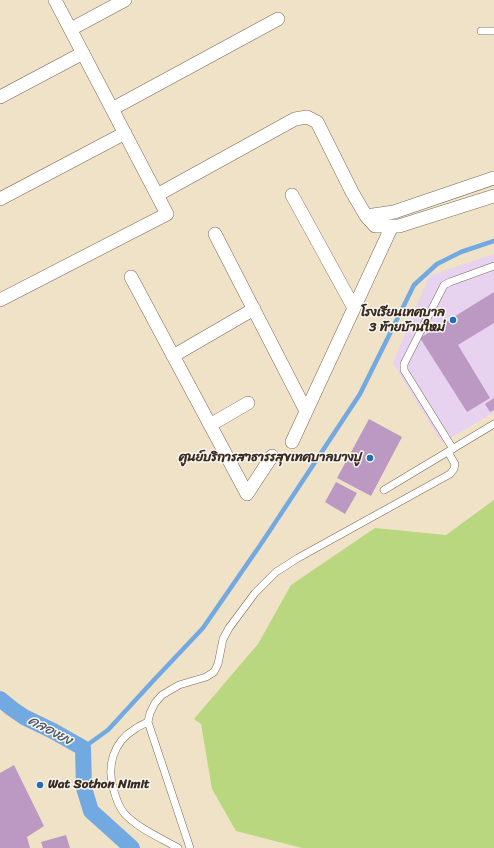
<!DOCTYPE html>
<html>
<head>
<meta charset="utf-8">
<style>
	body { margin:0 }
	canvas { display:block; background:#efe2c7 }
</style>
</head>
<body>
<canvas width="494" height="848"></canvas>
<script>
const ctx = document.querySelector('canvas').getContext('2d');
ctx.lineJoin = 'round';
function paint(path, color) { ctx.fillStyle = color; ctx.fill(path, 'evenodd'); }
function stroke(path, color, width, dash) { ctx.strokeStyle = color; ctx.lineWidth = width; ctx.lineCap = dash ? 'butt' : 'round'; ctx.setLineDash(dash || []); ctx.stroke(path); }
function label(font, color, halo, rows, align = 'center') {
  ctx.font = font + ' Sriracha,"Playpen Sans Thai",sans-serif'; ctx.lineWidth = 3; ctx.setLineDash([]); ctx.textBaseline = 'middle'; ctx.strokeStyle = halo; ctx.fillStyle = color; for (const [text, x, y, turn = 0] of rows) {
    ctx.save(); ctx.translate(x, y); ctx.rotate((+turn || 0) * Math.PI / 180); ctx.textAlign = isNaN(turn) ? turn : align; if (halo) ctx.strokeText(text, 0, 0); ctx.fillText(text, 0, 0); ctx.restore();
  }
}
const built = new Path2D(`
	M494,254V412L442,443L393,363L429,276Z`);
const green = new Path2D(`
	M494,500V848H302L236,831L212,789L201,724L194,719L258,644L291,585L375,528L446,535Z`);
const stream = new Path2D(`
	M83,748L108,730L153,681L203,628L263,541L360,394L414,285L437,264L461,252L494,241`);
const canal = new Path2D(`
	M0,699L11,708L24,717L53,731L83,748L84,788L91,811L132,848`);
const building = new Path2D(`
	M494,292V323L458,345L490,398L467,412L420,338Z
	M494,398V410L490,412L485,404Z
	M369,419L402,437L371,496L337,478Z
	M336,482L357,493L345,514L325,502Z
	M14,765L44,826L27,837L30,848H0V773Z
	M66,835L70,848H43L41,842Z`);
const lane = new Path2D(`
	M481,31H494
	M453,449L404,370V364L444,285L450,282L494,266
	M384,490L494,424
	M148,722C144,724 139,726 135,729C113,742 106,767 114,791C116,798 119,807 124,813C137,828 161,838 178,848
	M190,848L148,722L150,713L155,703L162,695L179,685L206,677L214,672L218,664L223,639L229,628L255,593L276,572L298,558L450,474L454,469L455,464L448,452`);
const street = new Path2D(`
	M71,29L125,0
	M0,97L83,53
	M112,109L278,19
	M157,195L295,119L307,117L317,122L352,192L366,216L375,226H399L494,196
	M292,195L354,308
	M0,199L125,133
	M366,216L394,212L494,178
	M215,234L306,411
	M131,277L247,494L272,456
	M0,300L167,214L55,0
	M173,356L254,309
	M210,425L248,403
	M292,442L392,226`);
const markers = [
	[453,320,4,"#1f6fb2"],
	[370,458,4,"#1f6fb2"],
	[40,785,4,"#1f6fb2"]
];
const poiNames = [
	["โรงเรียนเทศบาล",445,313],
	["3 ท้ายบ้านใหม่",445,328],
	["ศูนย์บริการสาธารรสุขเทศบาลบางปู",362,458],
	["Wat Sothon Nimit",48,785,"left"]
];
const waterNames = [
	["คลองยง",50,731,28]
];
paint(built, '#e7d2ef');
paint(green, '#b9d77e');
stroke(stream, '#73a9e1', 4.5);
stroke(canal, '#73a9e1', 16);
paint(building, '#bc99c3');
stroke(lane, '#7a6a59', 8);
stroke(street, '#7a6a59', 14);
stroke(lane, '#fff', 7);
stroke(street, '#fff', 13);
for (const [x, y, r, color] of markers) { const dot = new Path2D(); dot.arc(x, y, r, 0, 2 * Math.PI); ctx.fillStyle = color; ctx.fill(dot); stroke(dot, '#f6f6f2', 1.5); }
label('bold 13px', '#3b2a1e', '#f6f6f2', poiNames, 'right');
label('italic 14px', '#4f5662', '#f6f6f2', waterNames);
</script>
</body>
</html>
